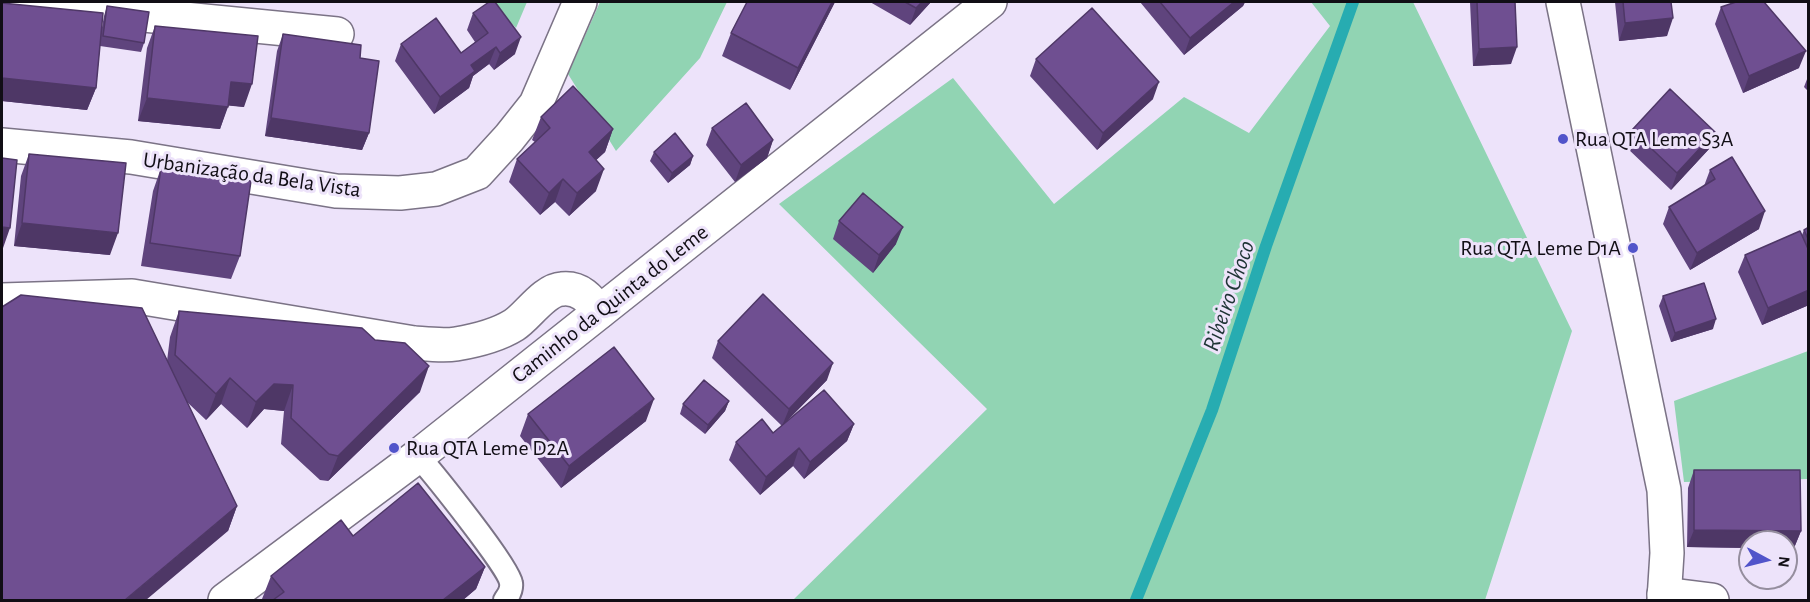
<!DOCTYPE html>
<html>
<head>
<meta charset="utf-8">
<style>
	body { margin:0 }
	#map { position:relative; width:1810px; height:602px; overflow:hidden; background:#ede3fa; font-family:"Alegreya Sans",sans-serif }
	canvas { display:block }
	.frame { position:absolute; inset:0; border:3px solid #110e15; pointer-events:none }
	.north { position:absolute; left:1738px; top:530px; width:60px; height:60px; box-sizing:border-box; background:#ede3fa; border:2px solid #958e9e; border-radius:50%; rotate:97deg; font-size:16px; font-weight:700; line-height:24px; text-align:center; color:#110e15 }
	.north::after { content:''; display:block; margin:auto; width:21px; height:27px; background:#5154ca; clip-path:polygon(50% 0,100% 100%,50% 72%,0 100%) }
</style>
</head>
<body>
<div id="map">
<canvas width="1810" height="602"></canvas>
<div class="frame"></div>
<div class="north">N</div>
</div>
<script>
const ctx = document.querySelector('canvas').getContext('2d');
ctx.lineJoin = 'round';
function paint(path, color) { ctx.fillStyle = color; ctx.fill(path, 'evenodd'); }
function stroke(path, color, width, dash) { ctx.strokeStyle = color; ctx.lineWidth = width; ctx.lineCap = dash ? 'butt' : 'round'; ctx.setLineDash(dash || []); ctx.stroke(path); }
function label(font, color, halo, rows, align = 'center') {
  ctx.font = font + ' "Alegreya Sans",sans-serif'; ctx.lineWidth = 6; ctx.setLineDash([]); ctx.textBaseline = 'middle'; ctx.strokeStyle = halo; ctx.fillStyle = color; for (const [text, x, y, turn = 0] of rows) {
    ctx.save(); ctx.translate(x, y); ctx.rotate((+turn || 0) * Math.PI / 180); ctx.textAlign = isNaN(turn) ? turn : align; if (halo) ctx.strokeText(text, 0, 0); ctx.fillText(text, 0, 0); ctx.restore();
  }
}
const green = new Path2D(`
	M491,2H527L516,28Z
	M600,2H727L700,58L616,151L568,74Z
	M1311,2H1413L1572,331L1485,600H793L987,409L779,204L953,78L1054,204L1184,97L1249,133L1330,26Z
	M1808,351V479L1684,482L1674,401Z`);
const stream = new Path2D(`
	M1136,600L1212,410L1266,246L1353,2`);
const lane = new Path2D(`
	M418,456C433,473 509,567 511,583C512,589 508,596 505,600`);
const street = new Path2D(`
	M12,2L337,34
	M2,145L131,157L336,191L400,193L436,189L477,173L509,138L536,104L580,2
	M2,300L132,296L414,343C427,344 443,346 456,344C474,341 498,335 514,325C528,316 544,290 562,289C580,287 590,299 599,312
	M1664,594L1712,600`);
const secondary = new Path2D(`
	M1563,2L1664,490L1667,553L1664,600
	M225,600L418,456L990,2`);
const wall = new Path2D(`
	M747,2H835L790,90L722,56L731,33Z
	M870,2H931L910,25Z
	M1140,2H1245L1243,6L1184,55Z
	M1470,2H1515L1511,64L1473,66Z
	M1615,2H1671L1667,36L1619,41Z
	M2,3L101,33L104,16L107,6L144,43L141,52L100,46L96,88L87,110L2,101Z
	M1721,7L1799,68L1743,93L1715,24Z
	M473,13L515,54L494,70L489,64L473,76L469,88L434,114L395,61L401,44L461,53L475,42L467,30Z
	M155,26L244,107L228,105L220,129L138,121L147,48Z
	M283,34L360,58L369,133L362,150L265,136L277,51Z
	M1036,59L1153,99L1097,150L1030,76Z
	M1809,74V92L1804,87Z
	M541,117L613,129L605,152L596,160V191L569,216L555,202L540,215L509,182L517,159L535,142L532,140Z
	M712,128L773,140L767,158L735,182L706,145Z
	M1632,130L1715,132L1709,149L1671,190L1626,147Z
	M654,152L693,156L690,165L668,183L650,161Z
	M29,154L110,255L14,246L21,176Z
	M161,168L240,256L231,279L141,266L153,191Z
	M1710,170L1759,229L1690,270L1663,224L1669,207L1704,186Z
	M839,221L896,244L873,273L833,239Z
	M1809,227V305L1762,325L1738,272L1745,255L1802,235L1804,230Z
	M1663,296L1713,329L1671,342L1659,306Z
	M179,311L420,392L328,481L320,480L281,444L284,411L264,409L247,428L221,404L206,420L187,402L237,506L228,531L167,361L170,337Z
	M718,341L827,380L788,420L854,424L847,441L804,479L793,466L760,495L729,460L736,442L773,433L782,426L712,358Z
	M729,401L725,411L705,434L680,414L683,404Z
	M528,414L646,421L561,488L520,436Z
	M1694,470L1801,531L1794,548L1750,542V548L1687,547L1688,488Z
	M353,536L485,567L476,589L463,600H264L262,599L271,576Z`);
const shadedWall = new Path2D(`
	M832,2H835L790,90L798,68Z
	M922,2H931L910,25L916,8Z
	M1234,2H1245L1243,6L1184,55L1190,38Z
	M1673,18L1667,36L1619,41L1625,23Z
	M521,37L515,54L494,70L500,53Z
	M496,47L489,64L473,76L469,88L434,114L440,97L471,65Z
	M1517,47L1511,64L1473,66L1479,49Z
	M1806,51L1799,68L1743,93L1749,76Z
	M2,78L96,88L87,110L2,101Z
	M231,82L252,84L244,107L222,105Z
	M1159,82L1153,99L1097,150L1103,133Z
	M147,98L228,107L220,129L138,121Z
	M271,118L369,133L362,150L265,136Z
	M613,129L605,152L580,175L589,152Z
	M1715,132L1709,149L1671,190L1677,173Z
	M773,140L767,158L735,182L741,165Z
	M693,156L690,165L668,183L672,173Z
	M604,169L596,191L569,216L577,193Z
	M563,179L555,202L540,215L549,193Z
	M1765,211L1759,229L1690,270L1697,253Z
	M22,223L118,233L110,255L14,246Z
	M2,227L10,228L2,251Z
	M903,227L896,244L873,273L879,255Z
	M1809,290V305L1762,325L1768,308Z
	M1716,319L1713,329L1671,342L1675,333Z
	M833,363L827,380L782,426L789,409Z
	M429,366L420,392L328,481L338,456Z
	M230,378L221,404L206,420L216,394Z
	M274,384L293,385L284,411L264,409L247,428L256,402Z
	M654,399L646,421L561,488L569,466Z
	M729,401L725,411L705,434L708,425Z
	M854,424L847,441L804,479L810,462Z
	M799,448L793,466L760,495L766,477Z
	M237,506L228,531L146,600H125Z
	M1694,530L1801,531L1794,548H1786V542H1750V548L1687,547Z
	M485,567L476,589L463,600H443Z`);
const building = new Path2D(`
	M489,2H495L521,37L500,53L496,47L471,65L475,71L440,97L401,44L436,18L461,53L488,33L473,13Z
	M747,2H832L798,68L731,33Z
	M905,2H922L916,8Z
	M1160,2H1234L1190,38Z
	M1477,2H1515L1517,47L1479,49Z
	M1623,2H1671L1673,18L1625,23Z
	M1736,2H1764L1806,51L1749,76L1721,7Z
	M2,3L103,13L96,88L2,78Z
	M107,6L149,12L144,43L103,36Z
	M1092,8L1159,82L1103,133L1036,59Z
	M155,26L258,36L252,84L231,82L228,107L147,98Z
	M283,34L361,45L360,58L379,61L369,133L271,118Z
	M573,86L613,129L589,152L604,169L577,193L563,179L549,193L517,159L550,128L541,117Z
	M1670,89L1715,132L1677,173L1632,130Z
	M746,103L773,140L741,165L712,128Z
	M675,133L693,156L672,173L654,152Z
	M29,154L126,163L118,233L22,223Z
	M1732,157L1765,211L1697,253L1669,207L1715,179L1710,170Z
	M2,158L17,160L10,228L2,227Z
	M161,168L251,181L240,256L150,243Z
	M863,193L903,227L879,255L839,221Z
	M1809,227V241L1804,230Z
	M1800,231L1809,251V290L1768,308L1745,255Z
	M1704,283L1716,319L1675,333L1663,296Z
	M763,294L833,363L789,409L718,341Z
	M21,295L142,308L237,506L125,600H2V307Z
	M179,311L362,328L375,340L405,343L429,366L338,456L329,454L291,418L293,385L274,384L256,402L230,378L216,394L175,355Z
	M614,347L654,399L569,466L528,414Z
	M704,380L729,401L708,425L683,404Z
	M824,390L854,424L810,462L799,448L766,477L736,442L762,419L773,433Z
	M1694,470H1800L1801,531L1694,530Z
	M418,483L485,567L443,600H273L284,592L271,576L341,520L353,536Z`);
const markers = [
	[1563,139,6,"#5154ca"],
	[1633,248,6,"#5154ca"],
	[394,448,6,"#5154ca"]
];
const poiNames = [
	["Rua QTA Leme S3A",1575,139],
	["Rua QTA Leme D1A",1621,248,"right"],
	["Rua QTA Leme D2A",406,448]
];
const streetNames = [
	["Urbanização da Bela Vista",252,175,8],
	["Caminho da Quinta do Leme",610,304,-38]
];
const waterNames = [
	["Ribeiro Choco",1229,296,-71]
];
paint(green, '#91d4b3');
stroke(stream, '#27acb1', 12);
stroke(lane, '#7b7386', 26);
stroke(street, '#7b7386', 36);
stroke(secondary, '#7b7386', 36);
stroke(lane, '#fff', 22);
stroke(street, '#fff', 33);
stroke(secondary, '#fff', 33);
paint(wall, '#5f447d');
paint(shadedWall, '#4e3766');
paint(building, '#6f4f91');
stroke(building, '#4e3766', 1.5);
for (const [x, y, r, color] of markers) { const dot = new Path2D(); dot.arc(x, y, r, 0, 2 * Math.PI); ctx.fillStyle = color; ctx.fill(dot); stroke(dot, '#ede3fa', 2); }
label('22px', '#110e15', '#ede3fa', poiNames, 'left');
label('22px', '#110e15', '#ede3fa', streetNames);
label('italic 24px', '#1e3435', '#ede3fa', waterNames);
</script>
</body>
</html>
